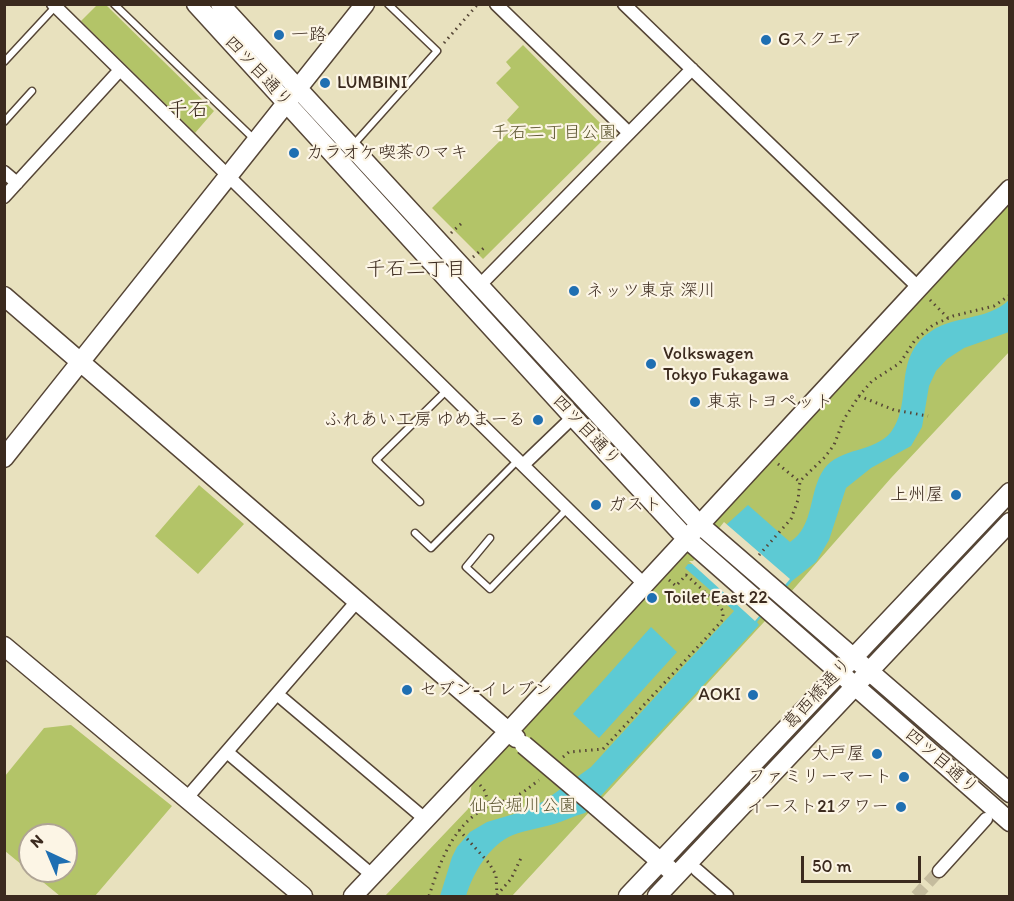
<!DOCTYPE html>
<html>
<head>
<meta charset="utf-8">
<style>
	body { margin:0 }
	#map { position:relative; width:1014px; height:901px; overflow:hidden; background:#e8e1be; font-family:Itim,sans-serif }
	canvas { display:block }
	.frame { position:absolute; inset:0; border:6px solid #3b2a1e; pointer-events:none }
	.north { position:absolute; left:18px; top:823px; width:60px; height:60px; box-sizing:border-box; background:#fcf5e5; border:2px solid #afa495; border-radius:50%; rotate:316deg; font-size:16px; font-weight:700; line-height:24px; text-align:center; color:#3b2a1e }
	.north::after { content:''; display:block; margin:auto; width:21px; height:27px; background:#1f6fb2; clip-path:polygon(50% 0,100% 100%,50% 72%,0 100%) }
	.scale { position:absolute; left:801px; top:856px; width:120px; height:27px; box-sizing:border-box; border:3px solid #3b2a1e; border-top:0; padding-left:8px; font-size:18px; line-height:21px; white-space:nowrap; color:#3b2a1e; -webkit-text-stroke:4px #fcf5e5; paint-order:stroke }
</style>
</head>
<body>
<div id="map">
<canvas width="1014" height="901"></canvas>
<div class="frame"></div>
<div class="north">N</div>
<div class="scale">50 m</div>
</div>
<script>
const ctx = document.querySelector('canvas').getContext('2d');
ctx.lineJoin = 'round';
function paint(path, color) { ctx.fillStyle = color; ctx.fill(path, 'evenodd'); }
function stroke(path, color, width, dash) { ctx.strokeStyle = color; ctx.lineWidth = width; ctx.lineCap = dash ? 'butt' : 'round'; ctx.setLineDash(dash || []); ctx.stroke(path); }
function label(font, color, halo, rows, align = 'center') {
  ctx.font = font + ' Itim,"Klee One",sans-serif'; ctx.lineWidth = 4.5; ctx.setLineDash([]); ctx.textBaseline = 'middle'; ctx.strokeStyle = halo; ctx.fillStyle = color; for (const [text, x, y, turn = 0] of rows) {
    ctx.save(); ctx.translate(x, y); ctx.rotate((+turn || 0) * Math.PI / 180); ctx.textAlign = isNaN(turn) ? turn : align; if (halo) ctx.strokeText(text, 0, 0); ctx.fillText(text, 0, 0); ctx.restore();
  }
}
const green = new Path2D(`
	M97,5H106L214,111L195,133L81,21Z
	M523,45L610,133L483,259L432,208L514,127L507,120L519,107L496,83L511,68L506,62Z
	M1009,202V352L891,478L776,609L512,896H385L468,809L472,782L679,562L767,463Z
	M199,485L244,524L198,574L155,536Z
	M71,725L172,806L95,896H60L5,851V776L44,728ZM30,835H66V871H30Z`);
const water = new Path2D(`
	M1009,300V332L964,348L947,359L936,371L929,386L922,427L911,446L871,468L846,488L829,540L816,562L792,581L757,622L759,625L585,813C574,816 564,821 554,824C540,828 526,830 513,835C489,845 473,873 466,896H440L452,857L457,847L470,832L487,822L524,811L544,801L591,767L734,611L685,568L688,564H695L726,525L748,505L790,542C815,526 808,492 824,469C840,447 874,453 891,432C913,403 893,362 926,335C951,314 986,322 1009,300Z
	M651,627L677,652L599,738L573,714Z`);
const pier = new Path2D(`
	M724,522L790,579L755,621L689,561H693Z`);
const streetTunnel = new Path2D(`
	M916,896L939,871`);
const path = new Path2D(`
	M444,43L478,4
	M451,233L463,222
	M473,257L485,247
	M930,300L948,318
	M859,396L894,410L928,416
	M778,464L800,482
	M759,555L791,519L798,500L800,481L825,457L834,445L844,419L859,396L872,381L900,363L915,340L933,325L953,316L994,306L1010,295
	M669,580L676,586L686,575L716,602
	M563,757L569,752L603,749L719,624L723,619V611L716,602L724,593
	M480,785L485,791L489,806
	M459,830L489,863L496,875L497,895
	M497,895L511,879L522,856
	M429,896C440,862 452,827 485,808C493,803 503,802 512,798C522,794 530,787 539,780`);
const lane = new Path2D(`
	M114,4L254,139
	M4,62L55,7
	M4,122L32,91
	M354,144L437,51L388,4
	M420,502L376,460L446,391
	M415,533L431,548L518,460
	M490,538L466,567L490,589L567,509`);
const street = new Path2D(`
	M53,4L644,584
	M496,4L628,132
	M624,4L919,288
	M4,172L17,183
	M4,197L119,71
	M480,285L692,69
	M523,465L573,417
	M277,694L425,819
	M227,752L372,875
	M185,800L358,600
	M697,870L727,896
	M939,871L986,819`);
const secondary = new Path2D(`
	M196,4L573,417L686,538L1010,822
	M220,4L699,524L1010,793
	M4,296L516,738
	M4,458L365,4
	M4,646L303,896
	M595,805L669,869
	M353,896L508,732L1010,189
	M628,896L1010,492
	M657,896L1010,522`);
const secondaryBridge = new Path2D(`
	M524,745L595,805`);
const markers = [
	[279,35,6,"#1f6fb2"],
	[766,40,6,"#1f6fb2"],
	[325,83,6,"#1f6fb2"],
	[294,153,6,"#1f6fb2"],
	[574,291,6,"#1f6fb2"],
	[651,364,6,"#1f6fb2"],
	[695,402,6,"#1f6fb2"],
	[538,420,6,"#1f6fb2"],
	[956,495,6,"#1f6fb2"],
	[596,505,6,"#1f6fb2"],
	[652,598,6,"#1f6fb2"],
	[407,690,6,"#1f6fb2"],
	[753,695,6,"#1f6fb2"],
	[877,754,6,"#1f6fb2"],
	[904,777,6,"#1f6fb2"],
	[901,807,6,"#1f6fb2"]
];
const poiNames = [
	["一路",291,35],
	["Gスクエア",778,40],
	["LUMBINI",337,83],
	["カラオケ喫茶のマキ",306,153],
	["ネッツ東京 深川",586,291],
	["Volkswagen",663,354],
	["Tokyo Fukagawa",663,375],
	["東京トヨペット",707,402],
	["ふれあい工房 ゆめまーる",526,420,"right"],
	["上州屋",944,495,"right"],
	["ガスト",608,505],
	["Toilet East 22",664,598],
	["セブン-イレブン",419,690],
	["AOKI",741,695,"right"],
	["大戸屋",865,754,"right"],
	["ファミリーマート",892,777,"right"],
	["イースト21タワー",889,807,"right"]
];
const streetNames = [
	["四ツ目通り",258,72,47],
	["四ツ目通り",586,431,47],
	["葛西橋通り",818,694,-47],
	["四ツ目通り",941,762,41]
];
const parkNames = [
	["千石二丁目公園",554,133],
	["仙台堀川公園",523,806]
];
const neighbourhoodNames = [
	["千石二丁目",416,270]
];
const quarterNames = [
	["千石",188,111]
];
paint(green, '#b3c468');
paint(water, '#5dcad4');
paint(pier, '#e8e1be');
stroke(streetTunnel, '#c5bc9e', 12, [12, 6]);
stroke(lane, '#554536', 9);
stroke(street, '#554536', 15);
stroke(secondary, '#554536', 21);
stroke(path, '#554536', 3, [1.5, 4.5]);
stroke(lane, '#fff', 6);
stroke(street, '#fff', 12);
stroke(secondary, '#fff', 18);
stroke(secondaryBridge, '#554536', 21, []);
stroke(secondaryBridge, '#fff', 18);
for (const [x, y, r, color] of markers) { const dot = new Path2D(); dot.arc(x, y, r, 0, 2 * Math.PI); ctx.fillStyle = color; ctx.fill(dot); stroke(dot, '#fcf5e5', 2); }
label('18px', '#3b2a1e', '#fcf5e5', poiNames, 'left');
label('18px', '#3b2a1e', '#fcf5e5', streetNames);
label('18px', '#5f5834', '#fcf5e5', parkNames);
label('20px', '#3b2a1e', '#fcf5e5', neighbourhoodNames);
label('21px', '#3b2a1e', '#fcf5e5', quarterNames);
</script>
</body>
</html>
